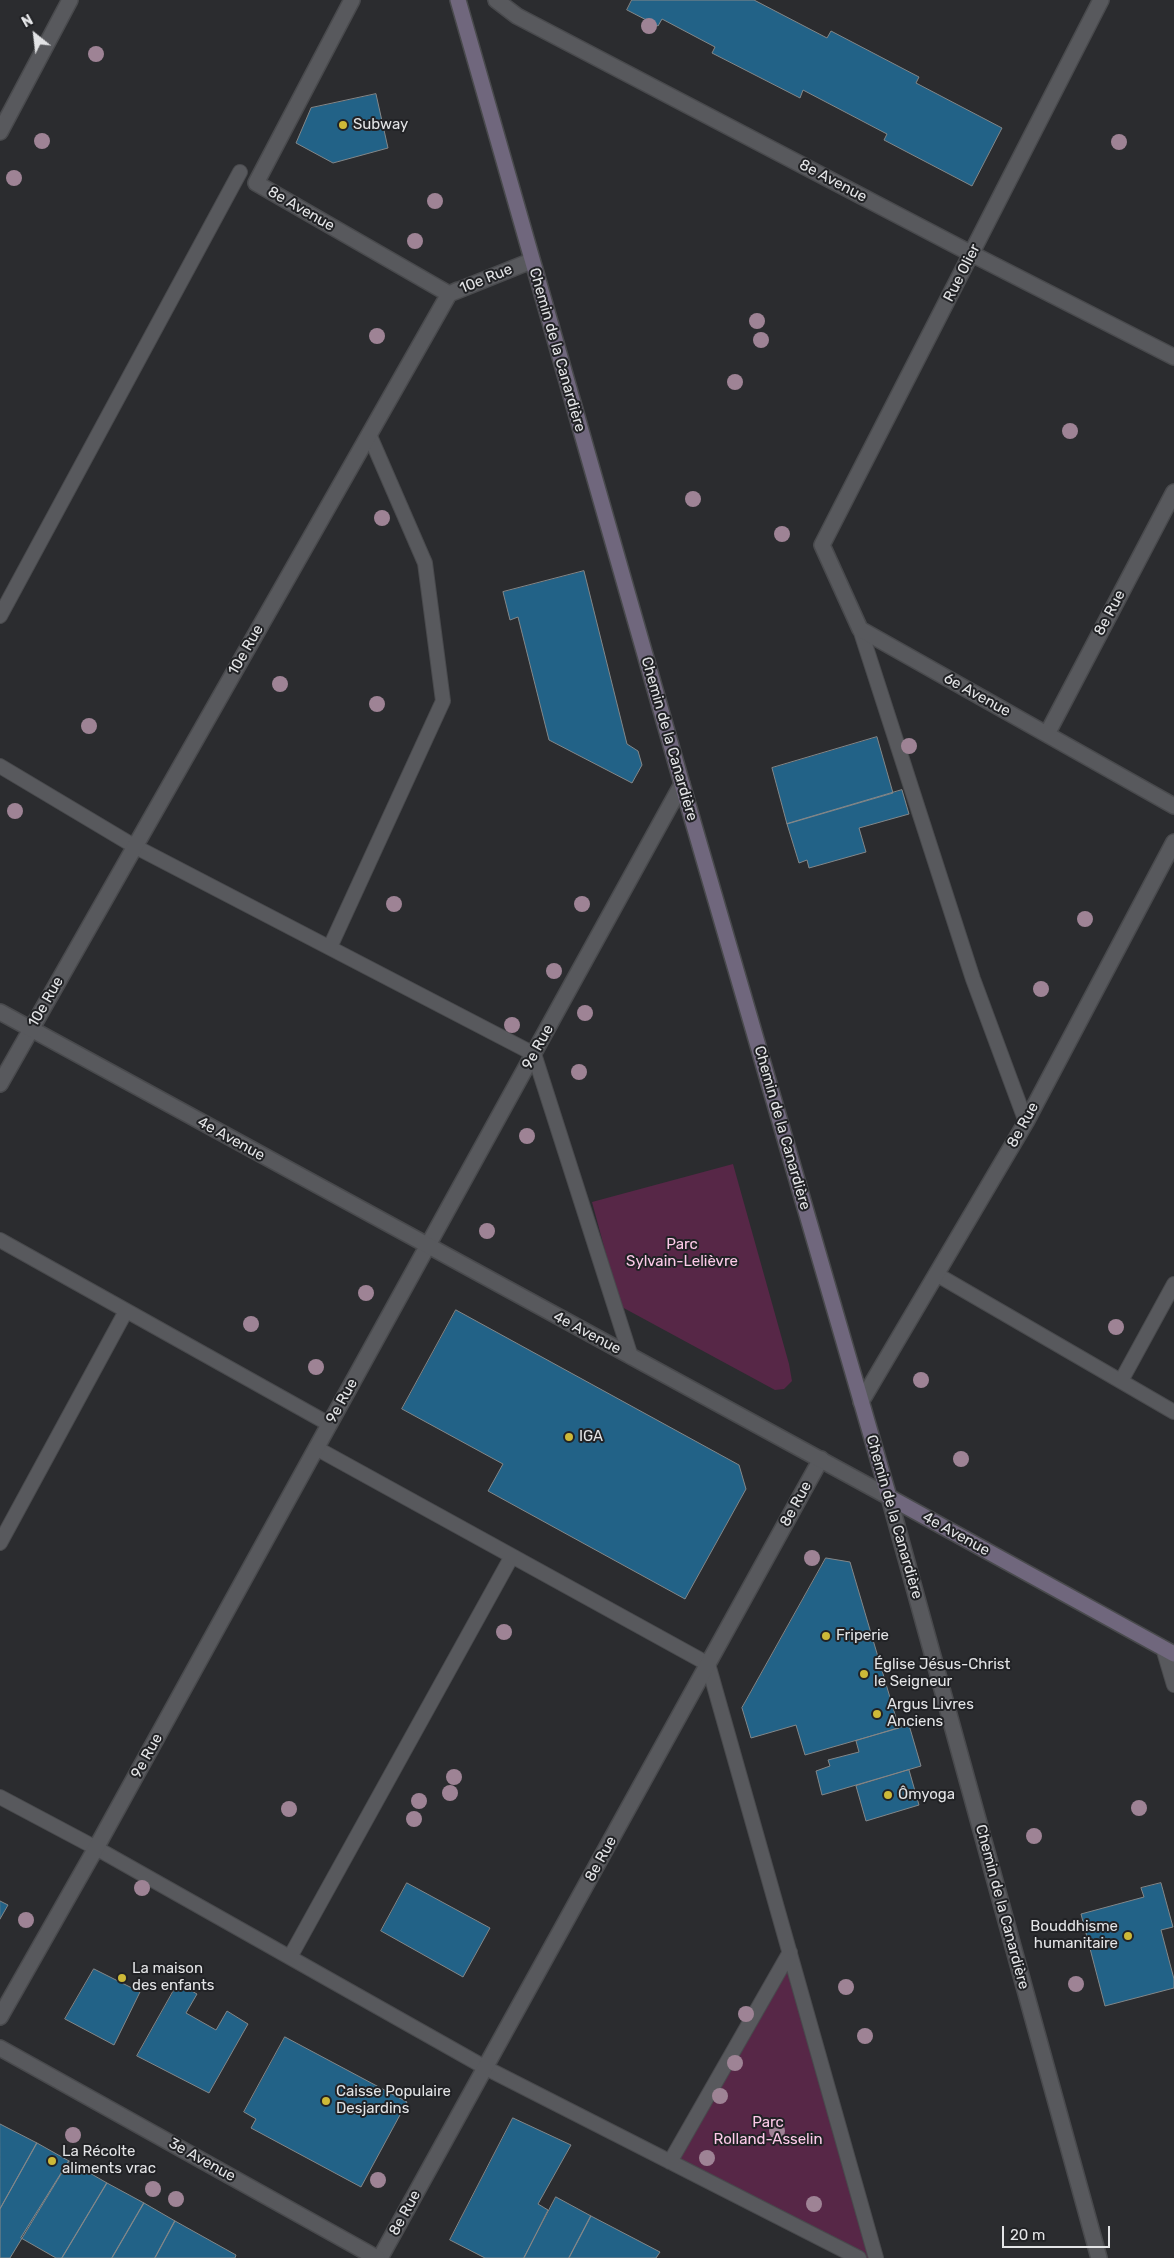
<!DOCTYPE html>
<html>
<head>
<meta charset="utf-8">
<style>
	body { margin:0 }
	#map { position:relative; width:1174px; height:2258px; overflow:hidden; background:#2b2c2f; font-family:Rubik,sans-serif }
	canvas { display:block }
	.north { position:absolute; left:10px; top:10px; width:50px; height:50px; -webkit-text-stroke:4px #212225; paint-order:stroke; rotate:331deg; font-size:14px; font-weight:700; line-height:20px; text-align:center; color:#e3e4e6 }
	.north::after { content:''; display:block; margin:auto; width:18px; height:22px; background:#e3e4e6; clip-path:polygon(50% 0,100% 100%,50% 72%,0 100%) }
	.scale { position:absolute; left:1002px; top:2226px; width:108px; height:22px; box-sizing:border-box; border:2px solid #e3e4e6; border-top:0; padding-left:6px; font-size:15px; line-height:18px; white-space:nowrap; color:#e3e4e6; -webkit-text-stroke:4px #212225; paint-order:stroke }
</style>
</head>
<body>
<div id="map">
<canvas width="1174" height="2258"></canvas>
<div class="north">N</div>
<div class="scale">20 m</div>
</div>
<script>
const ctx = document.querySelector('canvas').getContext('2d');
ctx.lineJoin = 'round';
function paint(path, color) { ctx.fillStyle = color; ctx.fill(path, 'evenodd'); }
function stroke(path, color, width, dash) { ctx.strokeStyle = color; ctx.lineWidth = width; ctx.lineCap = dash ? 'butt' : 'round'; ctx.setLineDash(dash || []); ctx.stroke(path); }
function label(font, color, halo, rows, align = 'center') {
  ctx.font = font + ' Rubik,sans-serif'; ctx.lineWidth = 4; ctx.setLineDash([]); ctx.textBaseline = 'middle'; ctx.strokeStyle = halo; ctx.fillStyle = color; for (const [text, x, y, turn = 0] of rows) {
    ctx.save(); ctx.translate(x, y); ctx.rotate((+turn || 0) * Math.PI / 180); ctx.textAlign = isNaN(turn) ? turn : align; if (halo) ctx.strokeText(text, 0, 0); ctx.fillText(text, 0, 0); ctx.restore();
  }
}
const green = new Path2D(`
	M733,1164L789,1364L792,1381L784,1389L775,1390L620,1306L592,1202Z
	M790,1952L876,2258H859L670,2162Z`);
const building = new Path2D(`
	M632,0H754L827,38L831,31L919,77L916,83L1002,128L972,186L884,140L887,134L803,90L800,98L712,53L715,47L662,19L658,26L627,10Z
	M376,94L388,148L333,163L296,143L311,108Z
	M584,571L627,744L638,751L642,765L632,783L549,740L518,617L510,620L503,592Z
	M877,737L893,793L787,824L772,768Z
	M902,790L909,814L859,828L866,852L809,868L807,860L799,863L787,824Z
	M456,1310L739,1465L746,1489L685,1599L488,1491L503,1464L402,1409Z
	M826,1558L850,1562L899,1728L805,1755L796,1725L751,1738L742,1708Z
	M909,1725L921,1766L822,1795L816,1771L830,1766L828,1760L859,1752L856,1741Z
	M909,1770L919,1805L866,1821L856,1786Z
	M407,1883L490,1928L463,1977L381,1931Z
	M1161,1883L1173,1927L1161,1930L1174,1979V1988L1105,2006L1081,1914L1144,1897L1141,1888Z
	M0,1901L8,1905L0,1919Z
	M94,1969L140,1992L114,2045L65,2019Z
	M178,1983L197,1994L186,2013L216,2030L227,2011L248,2024L209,2093L137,2056Z
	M285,2037L407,2102L361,2187L251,2128L256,2119L244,2112Z
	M513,2118L571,2145L538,2204L548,2210L524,2258H485L450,2240Z
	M0,2124L37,2143L0,2209Z
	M37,2143L69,2161L10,2258H0V2209Z
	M69,2161L107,2183L62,2258H56L21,2238Z
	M107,2183L144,2203L112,2258H62Z
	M556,2197L591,2216L569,2258H524Z
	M144,2203L175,2221L155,2258H112Z
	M591,2216L660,2252L656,2258H569Z
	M175,2221L236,2255L235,2258H155Z`);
const service = new Path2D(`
	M0,616L240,172
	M860,629L973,979L1026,1122
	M0,766L134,846L534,1054L631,1357
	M330,947L443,701L425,563L369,434
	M0,1240L329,1424
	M936,1274L1174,1412
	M1121,1381L1174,1284
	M316,1448L708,1664L876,2258
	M0,1543L126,1311
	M1163,1648L1174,1685
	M0,1797L96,1848L486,2068L859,2258
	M290,1957L512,1556
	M670,2162L790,1952`);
const minor = new Path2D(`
	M352,0L256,183L449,294L458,290
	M496,0L517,16L972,254L1174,357
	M1101,0L822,545L860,629L1174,806
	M0,132L70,0
	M1047,734L1174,492
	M0,1084L449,294L531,261
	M861,1402L1026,1122L1174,842
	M0,2017L96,1848L682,784
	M380,2258L821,1459`);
const tertiary = new Path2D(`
	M0,1012L889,1497L1099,2258
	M0,2048L377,2258`);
const secondary = new Path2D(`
	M458,0L682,784L889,1497L1174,1654`);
const trees = [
	[649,26],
	[96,54],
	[42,141],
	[1119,142],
	[14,178],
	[435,201],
	[415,241],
	[757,321],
	[377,336],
	[761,340],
	[735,382],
	[1070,431],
	[693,499],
	[382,518],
	[782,534],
	[280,684],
	[377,704],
	[89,726],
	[909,746],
	[15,811],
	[394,904],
	[582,904],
	[1085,919],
	[554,971],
	[1041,989],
	[585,1013],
	[512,1025],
	[579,1072],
	[527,1136],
	[487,1231],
	[366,1293],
	[251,1324],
	[1116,1327],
	[316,1367],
	[921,1380],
	[961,1459],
	[812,1558],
	[504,1632],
	[454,1777],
	[450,1793],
	[419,1801],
	[1139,1808],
	[289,1809],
	[414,1819],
	[1034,1836],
	[142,1888],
	[26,1920],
	[1076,1984],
	[846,1987],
	[746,2014],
	[865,2036],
	[735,2063],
	[720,2096],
	[777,2131],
	[73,2135],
	[707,2158],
	[378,2180],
	[153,2189],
	[176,2199],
	[814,2204]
];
const markers = [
	[343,125,5,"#cdb938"],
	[569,1437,5,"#cdb938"],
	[826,1636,5,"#cdb938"],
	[864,1674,5,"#cdb938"],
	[877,1714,5,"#cdb938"],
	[888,1795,5,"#cdb938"],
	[1128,1936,5,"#cdb938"],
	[122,1978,5,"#cdb938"],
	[326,2101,5,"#cdb938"],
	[52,2161,5,"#cdb938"]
];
const poiNames = [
	["Subway",353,125],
	["IGA",579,1437],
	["Friperie",836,1636],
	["Église Jésus-Christ",874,1665],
	["le Seigneur",874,1682],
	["Argus Livres",887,1705],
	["Anciens",887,1722],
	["Ômyoga",898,1795],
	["Bouddhisme",1118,1927,"right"],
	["humanitaire",1118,1944,"right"],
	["La maison",132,1969],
	["des enfants",132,1986],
	["Caisse Populaire",336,2092],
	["Desjardins",336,2109],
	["La Récolte",62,2152],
	["aliments vrac",62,2169]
];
const streetNames = [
	["8e Avenue",833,181,28],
	["8e Avenue",301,209,30],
	["Rue Olier",962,273,-63],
	["10e Rue",486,279,-22],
	["Chemin de la Canardière",557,350,74],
	["8e Rue",1110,613,-62],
	["10e Rue",246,650,-60],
	["6e Avenue",977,695,29],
	["Chemin de la Canardière",669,739,74],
	["10e Rue",46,1002,-60],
	["9e Rue",538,1047,-61],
	["8e Rue",1023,1125,-61],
	["Chemin de la Canardière",782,1128,74],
	["4e Avenue",231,1139,29],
	["4e Avenue",587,1333,28],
	["9e Rue",342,1401,-61],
	["8e Rue",796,1504,-61],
	["Chemin de la Canardière",894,1517,74],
	["4e Avenue",956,1534,29],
	["9e Rue",147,1756,-61],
	["8e Rue",601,1859,-61],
	["Chemin de la Canardière",1002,1907,75],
	["3e Avenue",202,2160,29],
	["8e Rue",405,2213,-61]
];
const parkNames = [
	["Parc",682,1245],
	["Sylvain-Lelièvre",682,1262],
	["Parc",768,2123],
	["Rolland-Asselin",768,2140]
];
paint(green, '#572747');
paint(building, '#226287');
stroke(building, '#838789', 1);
stroke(service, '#494a4d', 16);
stroke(minor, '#494a4d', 18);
stroke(tertiary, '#494a4d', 18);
stroke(secondary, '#494a4d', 18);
stroke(service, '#58595d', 14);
stroke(minor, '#58595d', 15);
stroke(tertiary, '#58595d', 15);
stroke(secondary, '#70677d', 15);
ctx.fillStyle = '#9e8395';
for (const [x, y] of trees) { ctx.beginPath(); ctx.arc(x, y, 8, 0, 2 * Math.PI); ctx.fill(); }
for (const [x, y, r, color] of markers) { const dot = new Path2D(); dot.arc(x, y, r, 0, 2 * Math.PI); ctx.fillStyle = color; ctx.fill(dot); stroke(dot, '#212225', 2); }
label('15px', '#e3e4e6', '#212225', poiNames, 'left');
label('15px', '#e3e4e6', '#212225', streetNames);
label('15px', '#fdcae9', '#212225', parkNames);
</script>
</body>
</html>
